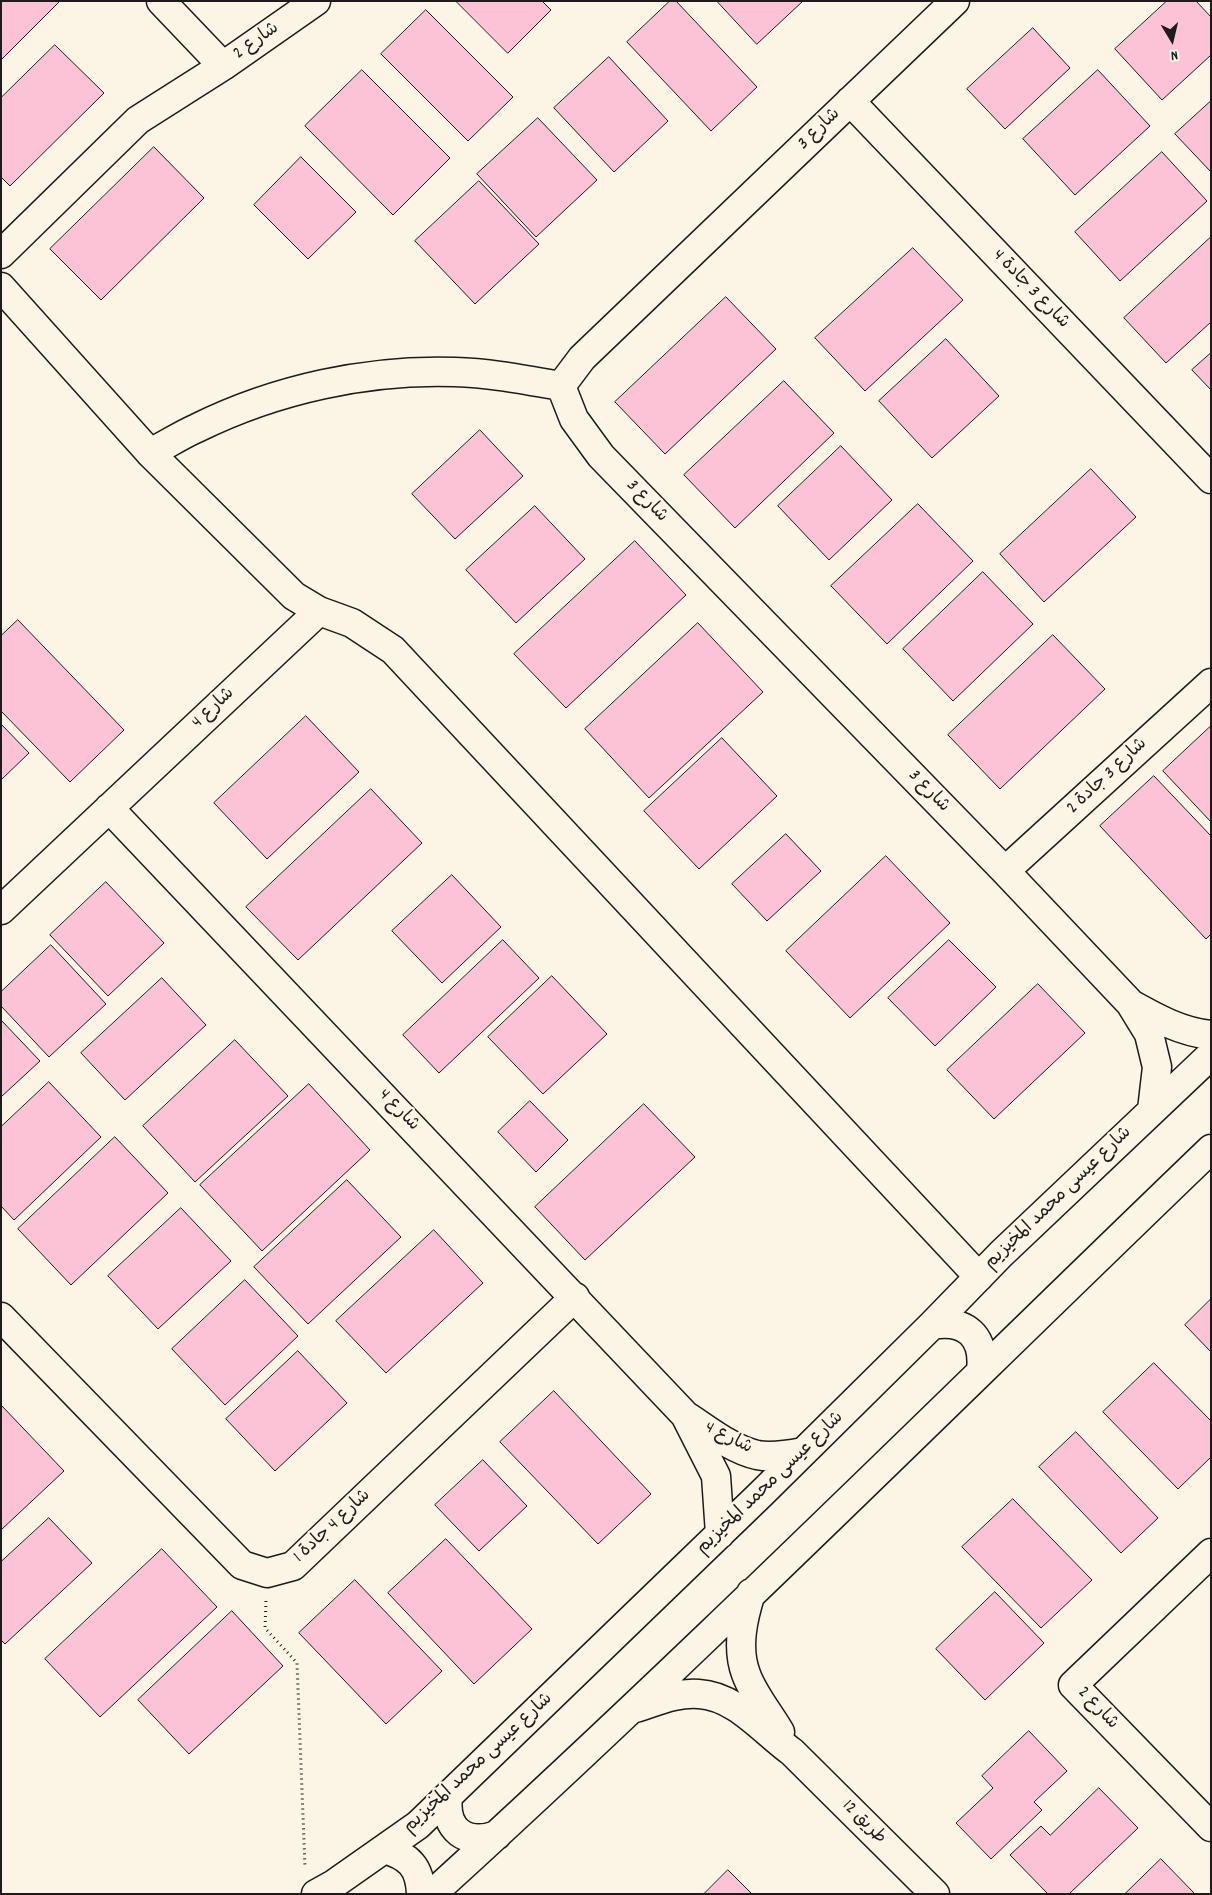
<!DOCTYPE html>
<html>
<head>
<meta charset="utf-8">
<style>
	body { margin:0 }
	#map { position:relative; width:1212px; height:1895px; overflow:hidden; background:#fcf5e5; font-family:Dekko,sans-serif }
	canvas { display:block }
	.frame { position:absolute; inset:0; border:2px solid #1c1c1c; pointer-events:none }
	.north { position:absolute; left:1147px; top:15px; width:50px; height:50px; -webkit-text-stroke:4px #fcf5e5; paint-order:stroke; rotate:171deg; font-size:14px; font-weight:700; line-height:20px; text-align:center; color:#1c1c1c }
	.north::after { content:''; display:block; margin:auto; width:18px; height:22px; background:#1c1c1c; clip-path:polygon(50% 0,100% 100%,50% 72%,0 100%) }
</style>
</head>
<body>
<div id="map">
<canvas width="1212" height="1895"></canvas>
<div class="frame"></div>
<div class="north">N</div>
</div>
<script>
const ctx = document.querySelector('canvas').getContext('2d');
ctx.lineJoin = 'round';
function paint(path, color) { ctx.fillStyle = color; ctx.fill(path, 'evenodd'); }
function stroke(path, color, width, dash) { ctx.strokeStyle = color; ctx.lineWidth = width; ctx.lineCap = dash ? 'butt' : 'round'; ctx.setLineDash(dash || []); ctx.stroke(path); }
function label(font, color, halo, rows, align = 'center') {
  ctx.font = font + ' Dekko,"Playpen Sans Arabic",sans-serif'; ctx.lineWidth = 4.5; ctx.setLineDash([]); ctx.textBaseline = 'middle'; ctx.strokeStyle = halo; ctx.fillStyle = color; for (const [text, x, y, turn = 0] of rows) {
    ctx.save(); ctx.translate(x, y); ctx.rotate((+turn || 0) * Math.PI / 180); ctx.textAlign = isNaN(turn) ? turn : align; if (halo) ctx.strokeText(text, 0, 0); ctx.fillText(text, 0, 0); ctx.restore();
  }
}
const building = new Path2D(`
	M1,1H60L1,60Z
	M456,1H542L551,10L508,53Z
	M670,1H676L757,87L711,131L627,42Z
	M717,1H803L757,44Z
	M1167,1H1196L1211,17V55L1162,100L1115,49Z
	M426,10L513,97L468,141L381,54Z
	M1033,28L1070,68L1005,129L967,89Z
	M55,45L104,93L10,186L1,177V98Z
	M609,57L668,121L614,172L554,108Z
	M362,70L450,158L393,215L305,126Z
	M1098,70L1150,126L1075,195L1023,139Z
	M1211,101V172L1175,134Z
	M538,118L597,180L536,237L477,174Z
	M154,147L204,198L101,300L50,249Z
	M1162,152L1207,201L1120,281L1075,232Z
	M301,157L356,212L308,259L254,205Z
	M479,181L539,244L475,304L415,241Z
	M1211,237V322L1166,363L1124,318Z
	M913,248L963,300L865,391L815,338Z
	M726,297L776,349L665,454L615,402Z
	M946,339L999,396L932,458L879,401Z
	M1211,353V390L1192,370Z
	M784,381L834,433L735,528L684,475Z
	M480,430L523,476L455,539L412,494Z
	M841,446L892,500L829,560L778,506Z
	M1091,469L1136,517L1044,602L1000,554Z
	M918,504L973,561L887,644L831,586Z
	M535,506L585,559L516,623L466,570Z
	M635,541L686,595L566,708L514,654Z
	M983,572L1033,624L953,701L903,649Z
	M18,620L124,730L70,782L1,711V636Z
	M698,623L763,692L649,798L585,729Z
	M1053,635L1105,689L1000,789L948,735Z
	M306,716L359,772L267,859L214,803Z
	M1,724L29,753L1,780Z
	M1211,726V822L1163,771Z
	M722,738L777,796L699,869L644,811Z
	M1154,776L1211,836V934L1206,939L1100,826Z
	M371,789L422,843L298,960L246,907Z
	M786,834L821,871L767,921L732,884Z
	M886,856L950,923L850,1018L786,951Z
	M452,875L501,927L442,983L392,931Z
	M106,882L164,943L108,996L50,935Z
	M503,940L539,978L439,1073L403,1035Z
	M949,940L996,987L935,1046L888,998Z
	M51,945L106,1004L49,1057L1,1006V992Z
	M552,976L607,1034L543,1094L488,1037Z
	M162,978L206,1025L125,1100L81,1053Z
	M1038,984L1085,1033L994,1119L947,1070Z
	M1,1020L40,1061L1,1097Z
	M235,1040L288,1096L195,1182L143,1126Z
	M49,1082L101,1137L14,1220L1,1206V1127Z
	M309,1084L370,1150L262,1251L200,1185Z
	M530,1101L568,1140L536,1172L498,1132Z
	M644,1104L695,1157L585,1260L535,1207Z
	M115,1137L168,1193L71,1285L18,1229Z
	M347,1180L401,1237L308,1324L254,1267Z
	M181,1208L231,1261L158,1329L108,1276Z
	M434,1230L483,1283L386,1373L336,1321Z
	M245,1280L298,1336L225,1405L172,1349Z
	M1211,1299V1352L1185,1325Z
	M298,1351L347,1403L275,1471L226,1419Z
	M1154,1363L1211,1421V1457L1178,1489L1103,1412Z
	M554,1391L651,1494L598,1544L500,1442Z
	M1,1405L64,1471L1,1530Z
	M1076,1432L1158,1518L1121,1553L1039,1467Z
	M483,1460L527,1506L479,1551L435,1505Z
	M1013,1499L1092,1580L1041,1628L962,1547Z
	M49,1518L92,1563L5,1644L1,1640V1562Z
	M446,1539L532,1629L474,1684L388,1593Z
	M162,1549L217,1607L100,1717L45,1659Z
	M355,1580L442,1671L386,1724L299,1633Z
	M995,1592L1044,1643L985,1700L936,1649Z
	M232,1611L283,1666L189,1754L138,1700Z
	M1029,1731L1067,1771L1034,1802L1042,1810L991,1859L956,1823L993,1788L982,1776Z
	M1099,1788L1138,1828L1069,1894H1048L1010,1855L1041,1826L1050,1835Z
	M1161,1859L1195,1894H1125Z
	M728,1870L752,1894H704Z`);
const path = new Path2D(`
	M266,1601L265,1628L297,1663L305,1867`);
const minor = new Path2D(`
	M161,1L223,66L316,1
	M850,101L1211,479
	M1,254L138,120L223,66
	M1,287L150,453L294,596L319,611L352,623L393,650L979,1277
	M561,386L574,419L601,456L1005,871L1130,1003L1149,1034L1157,1067L1152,1110
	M561,386L582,358L955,1
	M150,453C166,445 181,435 197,428C276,389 368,369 455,372C491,373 526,380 561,386
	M109,808L685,1415C707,1429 731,1449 757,1455C772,1458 788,1455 803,1452
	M1005,871L1211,683
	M1,910L319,611
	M1131,1004C1156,1018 1181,1032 1211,1035
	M1,1317L242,1565L267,1573L293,1566L575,1297
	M932,1325C966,1319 985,1336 981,1371
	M686,1417L716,1476L720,1534
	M1211,1553L1073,1685L1211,1827
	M751,1593C743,1618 736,1648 746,1674C753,1694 769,1713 780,1732
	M635,1708C655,1702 677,1692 699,1694C736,1696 764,1732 792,1752L935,1894
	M448,1797C444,1830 466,1846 497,1835
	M384,1849C409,1856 420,1867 421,1894
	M316,1894L334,1884L418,1825L761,1494L932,1325L1001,1254L1211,1055
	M432,1894C698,1652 952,1398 1211,1149`);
const streetNames = [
	["شارع 2",257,42,-35],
	["شارع 3",820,130,-44],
	["شارع 3 جادة 4",1030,290,46],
	["شارع 3",646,502,46],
	["شارع 4",214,709,-43],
	["شارع 3 جادة 2",1108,777,-43],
	["شارع 3",928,792,46],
	["شارع 4",398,1111,46],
	["شارع عيسى محمد المخيزيم",1059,1199,-44],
	["شارع 4",728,1439,27],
	["شارع عيسى محمد المخيزيم",771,1484,-44],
	["شارع 4 جادة 1",333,1527,-43],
	["شارع 2",1097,1709,47],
	["شارع عيسى محمد المخيزيم",479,1764,-43],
	["طريق 12",863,1823,45]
];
paint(building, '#fcc3d7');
stroke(building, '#1c1c1c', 1);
stroke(minor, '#1c1c1c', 31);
stroke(path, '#1c1c1c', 3, [1, 4]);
stroke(minor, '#fcf5e5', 28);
label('18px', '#1c1c1c', '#fcf5e5', streetNames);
</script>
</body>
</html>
